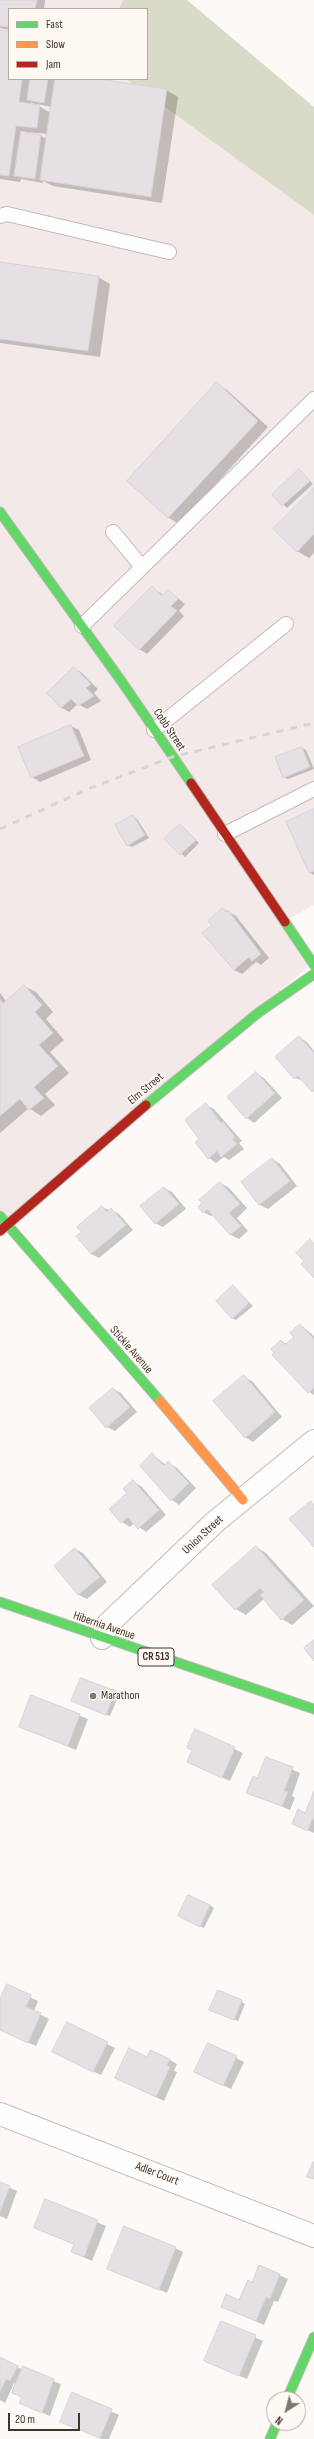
<!DOCTYPE html>
<html>
<head>
<meta charset="utf-8">
<style>
	body { margin:0 }
	#map { position:relative; width:314px; height:2439px; overflow:hidden; background:#fcf9f7; font-family:"Sofia Sans Condensed",sans-serif }
	canvas { display:block }
	.legend { position:absolute; left:8px; top:8px; width:140px; height:72px; box-sizing:border-box; background:#fff9f4; border:1px solid #b2aaa3; margin:0; padding:5px 7px; list-style:none; font-size:12px; color:#3f332a }
	.legend li { display:flex; align-items:center; gap:8px; height:20px }
	.legend b { width:20px; border:1px solid #b2aaa3 }
	.north { position:absolute; left:266px; top:2391px; width:40px; height:40px; box-sizing:border-box; background:#fff9f4; border:1px solid #b2aaa3; border-radius:50%; rotate:216deg; font-size:11px; font-weight:700; line-height:16px; text-align:center; color:#3f332a }
	.north::after { content:''; display:block; margin:auto; width:14px; height:18px; background:#817872; clip-path:polygon(50% 0,100% 100%,50% 72%,0 100%) }
	.scale { position:absolute; left:8px; top:2413px; width:72px; height:18px; box-sizing:border-box; border:2px solid #3f332a; border-top:0; padding-left:5px; font-size:12px; line-height:14px; white-space:nowrap; color:#3f332a; -webkit-text-stroke:3px #fff9f4; paint-order:stroke }
</style>
</head>
<body>
<div id="map">
<canvas width="314" height="2439"></canvas>
<ul class="legend">
<li><b style="height:5px;background:#63d668"></b>Fast</li>
<li><b style="height:5px;background:#ff974d"></b>Slow</li>
<li><b style="height:5px;background:#b3261e"></b>Jam</li>
</ul>
<div class="north">N</div>
<div class="scale">20 m</div>
</div>
<script>
const ctx = document.querySelector('canvas').getContext('2d');
ctx.lineJoin = 'round';
function paint(path, color) { ctx.fillStyle = color; ctx.fill(path, 'evenodd'); }
function stroke(path, color, width, dash) { ctx.strokeStyle = color; ctx.lineWidth = width; ctx.lineCap = dash ? 'butt' : 'round'; ctx.setLineDash(dash || []); ctx.stroke(path); }
function label(font, color, halo, rows, align = 'center') {
  ctx.font = font + ' "Sofia Sans Condensed",sans-serif'; ctx.lineWidth = 3; ctx.setLineDash([]); ctx.textBaseline = 'middle'; ctx.strokeStyle = halo; ctx.fillStyle = color; for (const [text, x, y, turn = 0] of rows) {
    ctx.save(); ctx.translate(x, y); ctx.rotate((+turn || 0) * Math.PI / 180); ctx.textAlign = isNaN(turn) ? turn : align; if (halo) ctx.strokeText(text, 0, 0); ctx.fillText(text, 0, 0); ctx.restore();
  }
}
const industrial = new Path2D(`
	M0,0H123L119,9H9V79H126L314,215V905L280,924L308,967L0,1229Z`);
const forest = new Path2D(`
	M123,0H187L314,107V215L126,79H147V9H119Z`);
const shadow = new Path2D(`
	M0,0H45L44,9H9V30L0,28Z
	M0,31L9,33V79H93L166,90L178,97L162,203L53,186L43,181V183L21,179L20,182L0,179ZM31,102L38,106L31,105ZM37,104L52,107L51,113L37,105ZM27,132L48,134L47,139L41,136L27,133Z
	M0,263L98,277L110,284L100,357L0,343Z
	M217,384L227,390L268,427L179,524L169,518L128,481Z
	M299,471L313,484L287,508L274,495Z
	M314,489V553L309,558L297,551Z
	M152,587L163,595L168,590L185,604L179,611L184,616L147,654L139,649Z
	M74,668L82,673L98,689L94,693L101,701L87,709L78,704L69,712L62,708L48,693Z
	M71,726L79,730L91,760L40,782L32,777Z
	M302,748L306,750L314,769L288,779L284,777Z
	M314,811V875L310,873L287,823Z
	M133,816L137,819L149,838L132,847L128,845Z
	M180,825L199,843L185,857L166,839Z
	M223,909L236,916L269,958L261,965L256,962L242,974L234,970L213,925Z
	M24,986L36,992L53,1012L46,1019L64,1040L50,1052L69,1073L45,1094L55,1105L41,1116L29,1108L0,1133V993L6,1001Z
	M299,1037L307,1042L314,1051V1092L304,1081L295,1078Z
	M256,1073L264,1078L282,1098L254,1123L247,1118Z
	M206,1105L214,1109L242,1141L239,1143L244,1149L229,1160L224,1157L216,1163L209,1158L201,1139Z
	M272,1159L280,1164L297,1186L268,1209L260,1205L242,1182Z
	M220,1183L228,1187L247,1208L237,1218L248,1231L239,1239L231,1235L213,1215L211,1216L203,1212Z
	M164,1188L172,1192L186,1209L163,1227L155,1223Z
	M102,1207L119,1214L133,1230L99,1258L91,1254Z
	M233,1286L253,1306L236,1320L232,1318Z
	M301,1325L314,1336V1395L309,1392L281,1341L287,1344L295,1337Z
	M244,1377L252,1381L282,1417L253,1442L245,1437Z
	M113,1389L121,1393L137,1412L115,1431L107,1427Z
	M153,1455L166,1465L168,1463L176,1467L196,1488L179,1505L172,1500Z
	M133,1482L141,1486L166,1515L146,1532L134,1523L130,1527L122,1522L111,1509L128,1493Z
	M256,1547L266,1553L314,1606L292,1625L282,1619L264,1599L246,1615L236,1609L214,1585Z
	M75,1549L83,1553L107,1582L87,1599L79,1595L55,1566Z
	M115,1692L119,1695L110,1716L77,1703Z
	M31,1696L88,1719L76,1750L20,1727Z
	M196,1731L243,1753L230,1781L196,1766L193,1750Z
	M266,1758L300,1773L292,1796L295,1798L290,1810L247,1792L258,1779Z
	M314,1794V1833L293,1824L306,1814Z
	M210,1905L214,1908L204,1928L183,1918Z
	M7,1986L38,2001L34,2011L49,2019L36,2046L0,2030V2002Z
	M241,2001L245,2004L238,2021L215,2011Z
	M67,2023L115,2048L101,2075L61,2056Z
	M208,2044L244,2062L231,2089L203,2076Z
	M148,2058L170,2060L177,2064L174,2071L177,2072L164,2101L116,2078Z
	M0,2183L17,2191L7,2219L0,2216Z
	M46,2201L106,2226L92,2261L72,2252L75,2245L35,2228Z
	M175,2248L183,2252L167,2293L108,2269Z
	M260,2266L288,2279L278,2302L274,2301L264,2325L222,2306L240,2301L253,2283Z
	M222,2322L263,2341L247,2379L213,2365Z
	M0,2358L23,2370L61,2384L50,2416L28,2407L23,2398L13,2392L17,2384L14,2383L5,2403L0,2400Z
	M73,2394L119,2415L109,2439H101L61,2421Z`);
const building = new Path2D(`
	M0,0H37L35,9H9V27L0,26Z
	M0,30L9,31V79H22L19,102L40,105L37,128L16,126L9,176L0,175Z
	M30,79H48L44,103L27,100Z
	M55,79H99L167,89L151,197L40,180Z
	M21,131L41,135L35,179L14,176Z
	M0,262L99,276L88,351L0,339Z
	M217,382L258,421L168,518L127,481Z
	M299,469L310,481L282,506L272,495Z
	M314,488V534L297,552L273,529Z
	M152,586L162,596L168,589L178,599L171,606L177,611L139,650L114,626Z
	M74,667L91,684L86,688L94,696L78,706L71,699L61,708L47,693Z
	M71,725L84,756L31,778L18,747Z
	M302,747L310,767L283,778L275,757Z
	M314,809V871L309,873L286,822Z
	M133,815L145,835L127,846L115,825Z
	M180,824L196,840L180,855L164,839Z
	M223,908L226,912L228,910L261,954L252,961L249,957L234,970L202,933L212,925L208,921Z
	M24,985L42,1005L35,1012L53,1033L39,1045L58,1066L34,1087L44,1098L29,1110L20,1099L0,1116V999L3,1003Z
	M299,1036L314,1053V1090L312,1092L298,1076L294,1079L275,1057Z
	M256,1072L275,1093L246,1119L227,1097Z
	M206,1103L221,1123L223,1122L235,1137L232,1139L237,1144L221,1157L217,1151L208,1159L195,1142L199,1139L185,1120Z
	M272,1158L290,1181L259,1205L241,1182Z
	M220,1182L240,1204L229,1213L241,1226L230,1235L207,1209L203,1213L198,1207L202,1203L199,1200Z
	M164,1187L179,1204L155,1224L140,1206Z
	M102,1206L107,1212L111,1208L126,1225L91,1254L76,1236L81,1232L77,1227Z
	M310,1239L314,1244V1278L301,1264L304,1261L296,1253Z
	M233,1285L249,1303L232,1319L216,1301Z
	M300,1324L314,1339V1388L308,1393L272,1355L274,1353L271,1349L281,1340L285,1345L294,1337L290,1333Z
	M244,1375L275,1412L245,1438L213,1401Z
	M113,1388L130,1407L106,1428L89,1408Z
	M152,1453L164,1466L168,1461L189,1483L171,1501L140,1466Z
	M133,1480L159,1510L138,1529L128,1517L121,1523L109,1509L127,1493L123,1489Z
	M311,1501L314,1505V1547L289,1519Z
	M256,1546L304,1600L281,1620L260,1595L264,1592L260,1588L235,1610L212,1585Z
	M75,1548L100,1577L78,1595L54,1566Z
	M314,1640V1661L304,1648Z
	M81,1678L116,1691L106,1715L71,1701Z
	M31,1695L80,1714L68,1746L19,1727Z
	M195,1729L235,1747L222,1778L187,1762L192,1750L187,1748Z
	M266,1757L293,1767L284,1791L288,1792L282,1806L246,1793L253,1776L257,1778Z
	M314,1791V1820L312,1819L308,1831L292,1824L298,1809L305,1813Z
	M188,1895L210,1905L200,1927L178,1916Z
	M7,1984L31,1995L26,2007L41,2013L28,2043L0,2030V1999Z
	M218,1990L242,2000L234,2020L209,2010Z
	M67,2022L108,2042L93,2072L52,2052Z
	M208,2043L237,2056L223,2086L194,2072Z
	M129,2048L147,2057L150,2050L170,2059L167,2065L170,2067L156,2097L115,2078Z
	M313,2162H314V2179L307,2177Z
	M0,2182L10,2186L0,2212Z
	M45,2199L98,2220L84,2257L71,2252L74,2244L34,2228Z
	M124,2226L176,2247L159,2290L107,2269Z
	M259,2265L280,2274L270,2299L266,2297L256,2321L221,2307L226,2294L239,2300L248,2280L252,2282Z
	M221,2321L256,2335L239,2376L204,2361Z
	M0,2357L18,2366L10,2381L6,2379L0,2392Z
	M23,2366L54,2379L42,2413L19,2403L22,2397L12,2393Z
	M72,2392L112,2409L100,2438L60,2422Z`);
const lane = new Path2D(`
	M0,216L7,214L169,252
	M113,532L142,567
	M82,626L314,399
	M154,730L286,624
	M225,834L314,789`);
const street = new Path2D(`
	M102,1638L107,1625L215,1522L314,1441
	M0,2114L314,2236`);
const fast = new Path2D(`
	M0,512L122,682L191,783
	M285,922L314,965
	M146,1105L258,1013L314,974
	M0,1216L160,1401
	M0,1602L314,1709
	M287,2399L314,2337
	M270,2439L277,2423`);
const slow = new Path2D(`
	M160,1401L243,1500`);
const jam = new Path2D(`
	M191,783L285,922
	M0,1231L146,1105`);
const rail = new Path2D(`
	M0,829L86,790L172,757L314,723`);
const markers = [
	[93,1696,4,"#817872"]
];
const shields = [
	[156,1657,36]
];
const shieldNames = [
	["CR 513",156,1657]
];
const streetNames = [
	["Cobb Street",169,730,56],
	["Elm Street",146,1089,-40],
	["Stickle Avenue",131,1350,49],
	["Union Street",203,1535,-43],
	["Hibernia Avenue",104,1626,19],
	["Adler Court",157,2174,21]
];
const poiNames = [
	["Marathon",101,1696]
];
paint(industrial, '#f4e9e9');
paint(forest, '#d9dac8');
paint(shadow, '#0003');
paint(building, '#e4e0e3');
stroke(building, '#d7d3d8', 1);
stroke(lane, '#c2bbb6', 16);
stroke(street, '#c2bbb6', 24);
stroke(fast, '#c2bbb6', 11);
stroke(slow, '#c2bbb6', 11);
stroke(jam, '#c2bbb6', 11);
stroke(lane, '#fffefe', 14);
stroke(street, '#fffefe', 22);
stroke(fast, '#63d668', 9);
stroke(slow, '#ff974d', 9);
stroke(jam, '#b3261e', 9);
stroke(rail, '#d7d5d3', 3, [7, 7]);
for (const [x, y, r, color] of markers) { const dot = new Path2D(); dot.arc(x, y, r, 0, 2 * Math.PI); ctx.fillStyle = color; ctx.fill(dot); stroke(dot, '#fff9f4', 1.5); }
for (const [x, y, w] of shields) { const box = new Path2D(); box.roundRect(x - w / 2, y - 9, w, 18, 3); ctx.fillStyle = '#fff9f4'; ctx.fill(box); stroke(box, '#3f332a', 1); }
label('bold 11px', '#3f332a', null, shieldNames);
label('12px', '#3f332a', '#fff9f4', streetNames);
label('12px', '#3f332a', '#fff9f4', poiNames, 'left');
</script>
</body>
</html>
